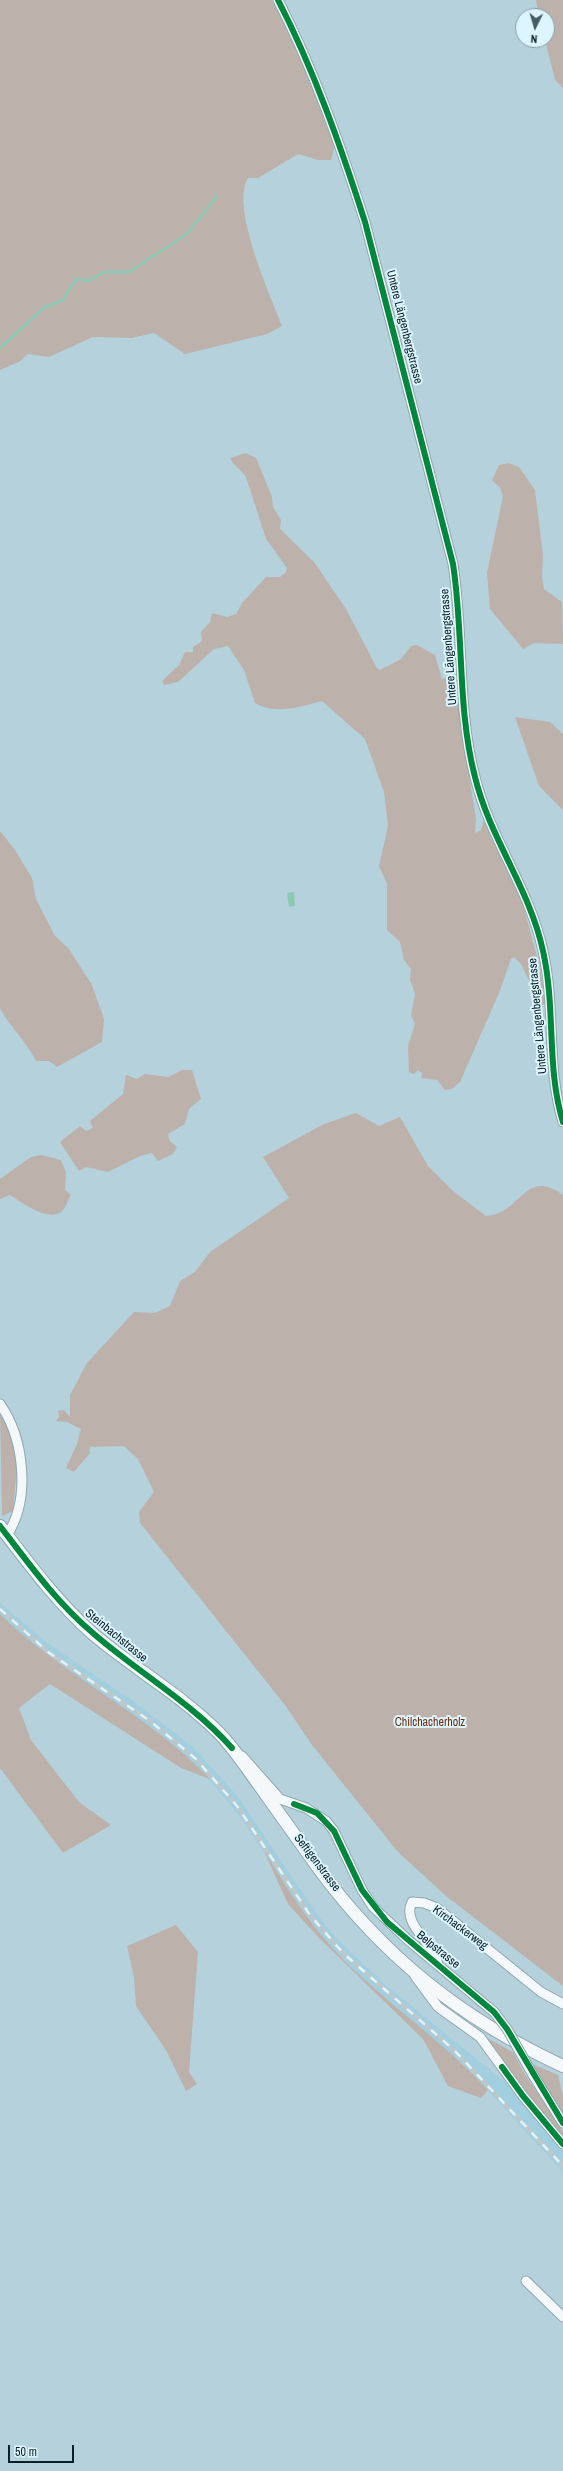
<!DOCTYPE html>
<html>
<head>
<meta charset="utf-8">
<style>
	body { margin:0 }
	#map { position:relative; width:563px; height:2471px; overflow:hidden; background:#b5d1dc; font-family:"Archivo Narrow",sans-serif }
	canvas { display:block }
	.north { position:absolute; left:515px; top:8px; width:40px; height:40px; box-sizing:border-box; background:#dcf5fe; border:1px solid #889fa8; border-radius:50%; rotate:185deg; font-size:11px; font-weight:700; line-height:16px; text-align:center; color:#0b1f26 }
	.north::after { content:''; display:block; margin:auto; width:14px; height:18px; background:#465d66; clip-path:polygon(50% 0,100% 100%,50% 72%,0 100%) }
	.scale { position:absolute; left:8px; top:2445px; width:66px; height:18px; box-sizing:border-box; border:2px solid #0b1f26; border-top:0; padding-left:5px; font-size:12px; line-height:14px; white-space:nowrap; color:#0b1f26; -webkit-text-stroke:3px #dcf5fe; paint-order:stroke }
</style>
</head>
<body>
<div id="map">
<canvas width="563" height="2471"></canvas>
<div class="north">N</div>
<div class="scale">50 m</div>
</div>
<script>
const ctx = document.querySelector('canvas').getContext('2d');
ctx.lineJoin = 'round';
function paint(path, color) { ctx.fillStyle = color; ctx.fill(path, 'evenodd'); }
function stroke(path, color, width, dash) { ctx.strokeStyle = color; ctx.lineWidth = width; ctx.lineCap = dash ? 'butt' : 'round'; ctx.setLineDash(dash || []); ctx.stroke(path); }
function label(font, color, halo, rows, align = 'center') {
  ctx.font = font + ' "Archivo Narrow",sans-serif'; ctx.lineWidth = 4; ctx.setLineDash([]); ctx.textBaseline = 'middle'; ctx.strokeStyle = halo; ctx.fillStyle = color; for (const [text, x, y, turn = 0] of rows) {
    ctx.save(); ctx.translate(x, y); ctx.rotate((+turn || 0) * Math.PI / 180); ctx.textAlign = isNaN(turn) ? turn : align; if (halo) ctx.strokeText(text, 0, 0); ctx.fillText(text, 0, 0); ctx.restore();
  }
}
const built = new Path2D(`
	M0,1603L46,1642L133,1701L193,1747L239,1798L317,1914L336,1938L388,1987L505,2082L563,2150V2172L465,2066L363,1978L329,1945L297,1902L241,1818L202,1771L157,1731L58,1664L29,1641L0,1614Z`);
const green = new Path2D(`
	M0,0H272L293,40L335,145L331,160H318L298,154L258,178H248C230,207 270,294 282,326L267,334L185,354L154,333L132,338L93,337L49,357L28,354L19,362L0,370Z
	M536,0H563V88L555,80L545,40H547V16H539Z
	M246,453L256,458L272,497L273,507L281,520L280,529L314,562L346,609L377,668L380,670L401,659L411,646L417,645L435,655L442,679L450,676L459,677L464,743L476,819L475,833L481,830L484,819L492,839L521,897L540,968L545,1004L541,1005L521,964L514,957L511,959L499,993L460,1082L452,1089L445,1090L437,1080L421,1078L422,1073L418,1070L414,1074L409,1072L408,1046L415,1024L411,1015L415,994L410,979L411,969L404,960L400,942L387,930V884L379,866L388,826L384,792L365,739L322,701C300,707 276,715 255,703L244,670L228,646L214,649L178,682L164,685L162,681L179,665L185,652H193V647L202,641L201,632L210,622L212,613L227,617L236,614L242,603L266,577H280L286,572L287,568L266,539L246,477C241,469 234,467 230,458Z
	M509,463L519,467L535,490L543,555L542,578L544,589L562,602L563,644L534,643L523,649L490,609L487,573L503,496L500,488L492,480L499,465Z
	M515,717L550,722L563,734V810L539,786Z
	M0,831L15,850L32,878L36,899L55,936L69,949L92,985L104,1019L102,1042L57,1067L49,1061H36C26,1041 10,1027 0,1008Z
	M182,1070H192L201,1099L189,1109L185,1124L168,1134L170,1141L177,1147L173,1154L158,1161L152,1153L140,1156L108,1172L86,1167L79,1171L60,1142L80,1126L86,1131L93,1128L90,1121L123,1094L126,1075L137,1079L145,1074L168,1077Z
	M356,1113L379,1126L400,1117L428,1166L453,1191L486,1216C522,1214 524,1167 563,1195V1986L446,1896L398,1852L312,1745L285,1705L140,1523L139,1512L154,1492L138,1459L124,1446L90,1447V1453L74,1472L66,1468L77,1444L81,1429L67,1422L56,1421L59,1417L58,1411L64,1410L70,1417V1395L87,1363L134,1312L155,1313L170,1306L180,1281L195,1272L210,1252L289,1198L263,1157L324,1124Z
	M41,1155L61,1160L66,1173L65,1190L71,1195C68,1199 66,1208 62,1211C49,1223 21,1202 10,1195L0,1199V1179L31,1157Z
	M0,1411L14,1437L17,1466L13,1511L2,1516Z
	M0,1614C64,1677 148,1713 210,1779L181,1768L50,1684L19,1708L31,1740L79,1802L111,1825L63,1853L0,1768Z
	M263,1849C286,1886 309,1924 339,1955C386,2003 442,2040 488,2090L481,2098L448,2086L423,2039L319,1938L288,1904Z
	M176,1925L198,1952L189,2072L197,2084L186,2091L166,2050L136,2006L134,1977L127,1946Z
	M487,2038L513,2052L524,2073L563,2131V2138L504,2065Z
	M532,2064L558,2075L563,2096V2115Z`);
const water = new Path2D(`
	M294,892L295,906L289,907L287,893Z`);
const stream = new Path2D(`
	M0,348L45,307L63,300L76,279L89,281L104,272H129L187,234L217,196`);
const minor = new Path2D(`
	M278,0C314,70 341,147 365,222L453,564C464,635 457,708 475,777C490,839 530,889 543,951C556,1008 546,1067 563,1122
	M0,1404C24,1438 31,1499 7,1535
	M242,1756L280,1799L306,1808L326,1821L334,1831L362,1890L373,1907L408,1940L494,2012
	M438,1964C433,1942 401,1924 412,1902L424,1903L437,1908L541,1992L563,2004
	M415,1976L438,2007L480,2037L523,2096L563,2144
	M533,2075L563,2123
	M526,2281L563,2317`);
const major = new Path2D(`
	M0,1526C29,1564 57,1602 93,1634C133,1668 180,1694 218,1732C234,1748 246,1767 259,1785C279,1813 299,1841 319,1869C384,1957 463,2020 563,2066`);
const rail = new Path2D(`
	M0,1609L48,1652L150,1721L196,1759L237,1806L310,1915L343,1953L454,2050L563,2166`);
const minorBridge = new Path2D(`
	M494,2012L507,2029L533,2075`);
const cycleway = new Path2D(`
	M278,0C314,70 341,147 365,222L453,564C464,635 457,708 475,777C490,839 530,889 543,951C556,1008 546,1067 563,1122
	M0,1526C29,1564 57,1603 94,1634C139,1673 192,1703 232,1748
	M294,1804L317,1813L334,1831L362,1890L387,1922L494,2012L507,2029L563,2123
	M502,2067L523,2096L563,2144`);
const streetNames = [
	["Untere Längenbergstrasse",404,327,76],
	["Untere Längenbergstrasse",449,647,-94],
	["Untere Längenbergstrasse",538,1016,-95],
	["Steinbachstrasse",116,1636,39],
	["Seftigenstrasse",317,1863,53],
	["Kirchackerweg",460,1928,37],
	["Belpstrasse",438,1950,39]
];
const parkNames = [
	["Chilchacherholz",430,1723]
];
paint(built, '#a2cfe0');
paint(green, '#bdb1ac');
paint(water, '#8acab5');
stroke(stream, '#8acab5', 2.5);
stroke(minor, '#91a7af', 11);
stroke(major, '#91a7af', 14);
stroke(minor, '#f4f8fa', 9);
stroke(major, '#f4f8fa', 12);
stroke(rail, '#bec7ca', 4);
stroke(rail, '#dcf5fe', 2.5, [8]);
stroke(minorBridge, '#91a7af', 11, []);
stroke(minorBridge, '#f4f8fa', 9);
stroke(cycleway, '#00873e', 6);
label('12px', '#0b1f26', '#dcf5fe', streetNames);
label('12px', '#6e2f10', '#dcf5fe', parkNames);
</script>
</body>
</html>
